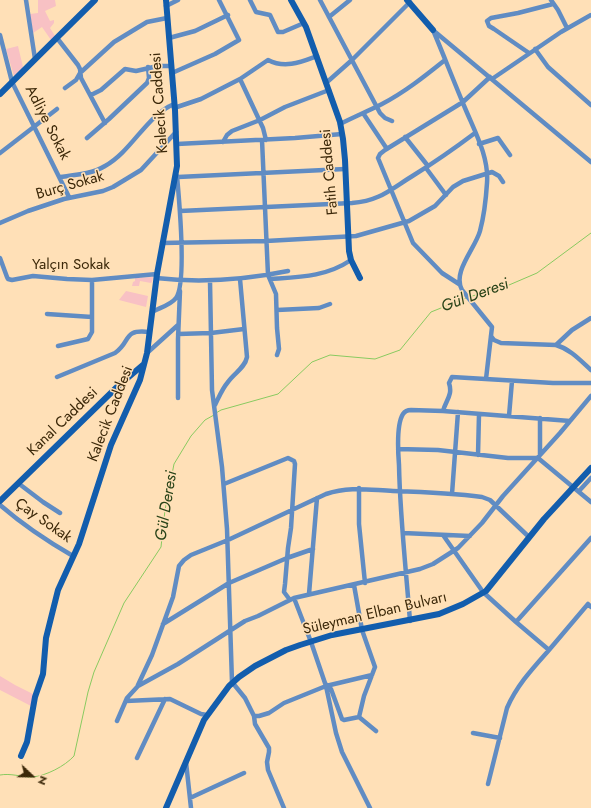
<!DOCTYPE html>
<html>
<head>
<meta charset="utf-8">
<style>
	body { margin:0 }
	#map { position:relative; width:591px; height:808px; overflow:hidden; background:#ffe0b7; font-family:Jost,sans-serif }
	canvas { display:block }
	.north { position:absolute; left:12px; top:756px; width:40px; height:40px; -webkit-text-stroke:3px #ffe0b7; paint-order:stroke; rotate:112deg; font-size:11px; font-weight:700; line-height:16px; text-align:center; color:#3c2809 }
	.north::after { content:''; display:block; margin:auto; width:14px; height:18px; background:#3c2809; clip-path:polygon(50% 0,100% 100%,50% 72%,0 100%) }
</style>
</head>
<body>
<div id="map">
<canvas width="591" height="808"></canvas>
<div class="north">N</div>
</div>
<script>
const ctx = document.querySelector('canvas').getContext('2d');
ctx.lineJoin = 'round';
function paint(path, color) { ctx.fillStyle = color; ctx.fill(path, 'evenodd'); }
function stroke(path, color, width, dash) { ctx.strokeStyle = color; ctx.lineWidth = width; ctx.lineCap = dash ? 'butt' : 'round'; ctx.setLineDash(dash || []); ctx.stroke(path); }
function label(font, color, halo, rows, align = 'center') {
  ctx.font = font + ' Jost,sans-serif'; ctx.lineWidth = 3; ctx.setLineDash([]); ctx.textBaseline = 'middle'; ctx.strokeStyle = halo; ctx.fillStyle = color; for (const [text, x, y, turn = 0] of rows) {
    ctx.save(); ctx.translate(x, y); ctx.rotate((+turn || 0) * Math.PI / 180); ctx.textAlign = isNaN(turn) ? turn : align; if (halo) ctx.strokeText(text, 0, 0); ctx.fillText(text, 0, 0); ctx.restore();
  }
}
const green = new Path2D(`
	M38,0H55L56,6L45,11L50,21L54,20V23L50,28L55,36L51,40L42,27L33,33L30,14L38,13Z
	M18,46L23,67L14,76L6,49Z
	M153,277L152,282L151,283L140,281L139,286H132L133,282L135,281V278Z
	M126,291L148,296L146,307L119,300Z
	M0,676L15,685L33,694L31,706L0,690Z`);
const stream = new Path2D(`
	M469,297L509,285L537,273L591,233
	M216,413L221,410L278,394L312,362L330,355L375,359L400,350L431,312L466,298
	M0,775C11,773 21,777 32,777C46,776 65,766 74,756L88,692L94,672L124,603L161,547L165,510L174,464L191,436L205,420L214,415`);
const street = new Path2D(`
	M26,0L35,59
	M250,0L256,12L270,15L278,32H283L304,23
	M320,0L380,113L385,118L392,121
	M551,0L558,10L567,28
	M166,6L178,0
	M329,17L350,0
	M433,30C444,56 454,82 465,108C475,132 489,157 487,183C486,199 484,216 480,231C475,249 452,272 462,290L492,327L486,379
	M434,31L591,162
	M0,35L12,82L69,197
	M57,38L78,65L80,69L81,78L105,123
	M169,38L195,31L228,15
	M535,49L548,67L591,105
	M529,53L494,29L489,26L487,21L491,18L518,13L553,4
	M172,73L215,54L239,40L219,0
	M240,79L268,60C285,69 301,62 317,56
	M492,79L561,32L591,15
	M326,83L352,60L410,2
	M65,88L76,80L80,73L114,42L147,22L167,18
	M91,95L101,90L125,69L136,71L158,66H171
	M174,108L201,99L240,79L263,128L266,140
	M363,113L387,149
	M340,124C354,117 368,111 382,104C405,92 425,76 445,60
	M405,137L428,166
	M87,138L109,119L147,83L149,78L148,67
	M262,140L268,275L276,294L277,328L279,349L277,355
	M223,142L227,135L232,131L260,120L285,107L329,90
	M177,144L295,138L342,134
	M479,144L498,138L510,155
	M0,153L57,109
	M426,168L446,195
	M60,177C75,175 92,174 105,166C132,151 146,116 174,104
	M178,177L345,169
	M180,211L352,203C380,201 391,189 414,175C435,162 455,148 475,133
	M0,223L28,211L64,199L103,191L113,187L141,170L176,132
	M162,243L266,241L356,236L409,221L435,206L453,187L463,181L492,172L499,176L503,182
	M0,258L7,277L8,279L12,280L33,276L67,279L92,280L157,274
	M156,278C200,283 244,280 288,271
	M270,279C299,277 326,277 351,260
	M210,281L212,390L222,467L227,529L232,682L245,698L254,716H259L269,713L284,703L326,686L372,675
	M459,284L442,273L413,243L378,158L380,154L385,150L463,102L490,77
	M277,310L319,308L330,304
	M152,312C159,308 171,305 176,298C187,283 179,198 177,176
	M47,314L92,317
	M178,334L211,333L244,329
	M491,336L494,340L501,343L556,345C570,349 580,360 591,370
	M556,345L572,330L591,318
	M58,346L88,339L92,332V280
	M147,353L178,325
	M57,377L115,353C132,341 122,329 149,332
	M178,398V339L180,291
	M215,405C219,397 222,389 228,382C234,373 245,368 247,357L240,279
	M443,411C446,400 453,395 449,383L452,377L553,383H591
	M509,416L512,381
	M540,418V455
	M398,449L438,450L508,458H538L591,502
	M478,455L479,414
	M18,483L43,502L60,513
	M224,484L288,458L294,461L295,464L291,528L288,548L285,584L284,592L290,600
	M359,488V524L365,583
	M579,491L591,478
	M452,494L458,412
	M0,505C23,525 47,541 73,556
	M403,533L470,536
	M443,535L483,592L516,622L549,650L588,604L591,607
	M354,585L362,630L375,667L364,696L359,717
	M309,594L317,498
	M294,598L311,642L326,686L336,733L342,752L370,808
	M410,621C406,569 400,517 399,465C398,452 396,425 403,414C405,411 407,410 411,410L443,411L570,421
	M516,622L591,538
	M163,624L229,583L287,558L313,549
	M138,685L152,655L173,597L179,566L184,560L191,555L228,540L326,494C350,486 369,490 393,491C423,492 452,493 482,497L490,500L529,537
	M327,685L331,689L342,719L344,720L359,717
	M126,701L170,699L201,714L207,715
	M254,716L255,724L269,748V752L267,762L268,770L284,808
	M359,717L376,731
	M117,721L127,698L138,686L178,664L245,621L258,616L294,598L420,569L433,564L458,548L482,523L503,496L560,433L591,396
	M473,733L500,738
	M137,758L165,699
	M186,762L191,808
	M488,784L507,708C517,685 533,668 549,650
	M190,798L244,773`);
const secondary = new Path2D(`
	M291,0L306,27L340,122L343,139L345,160L349,251L351,260L360,278
	M407,0L433,30
	M0,94L95,0
	M0,501L117,387L144,364
	M21,756L27,742L35,697L43,674L46,638L58,590L79,544L111,445L140,380L147,353L157,274L177,166L175,110L166,0
	M166,808L204,720L229,686L239,677L255,666L286,650L300,645L332,635L439,614L463,604L486,591L544,519L591,468`);
const streetNames = [
	["Kalecik Caddesi",160,103,-94],
	["Adliye Sokak",47,123,63],
	["Fatih Caddesi",330,172,-95],
	["Burç Sokak",70,186,-16],
	["Yalçın Sokak",71,265],
	["Kalecik Caddesi",111,414,-69],
	["Kanal Caddesi",63,422,-44],
	["Çay Sokak",43,521,35],
	["Süleyman Elban Bulvarı",375,614,-13]
];
const waterNames = [
	["Gül Deresi",475,296,-20],
	["Gül Deresi",167,506,-81]
];
paint(green, '#f8c1c4');
stroke(stream, '#89ca60', 1);
stroke(street, '#608cc3', 4.5);
stroke(secondary, '#125dad', 6);
label('15px', '#3c2809', '#ffe0b7', streetNames);
label('italic 16px', '#294318', '#ffe0b7', waterNames);
</script>
</body>
</html>
